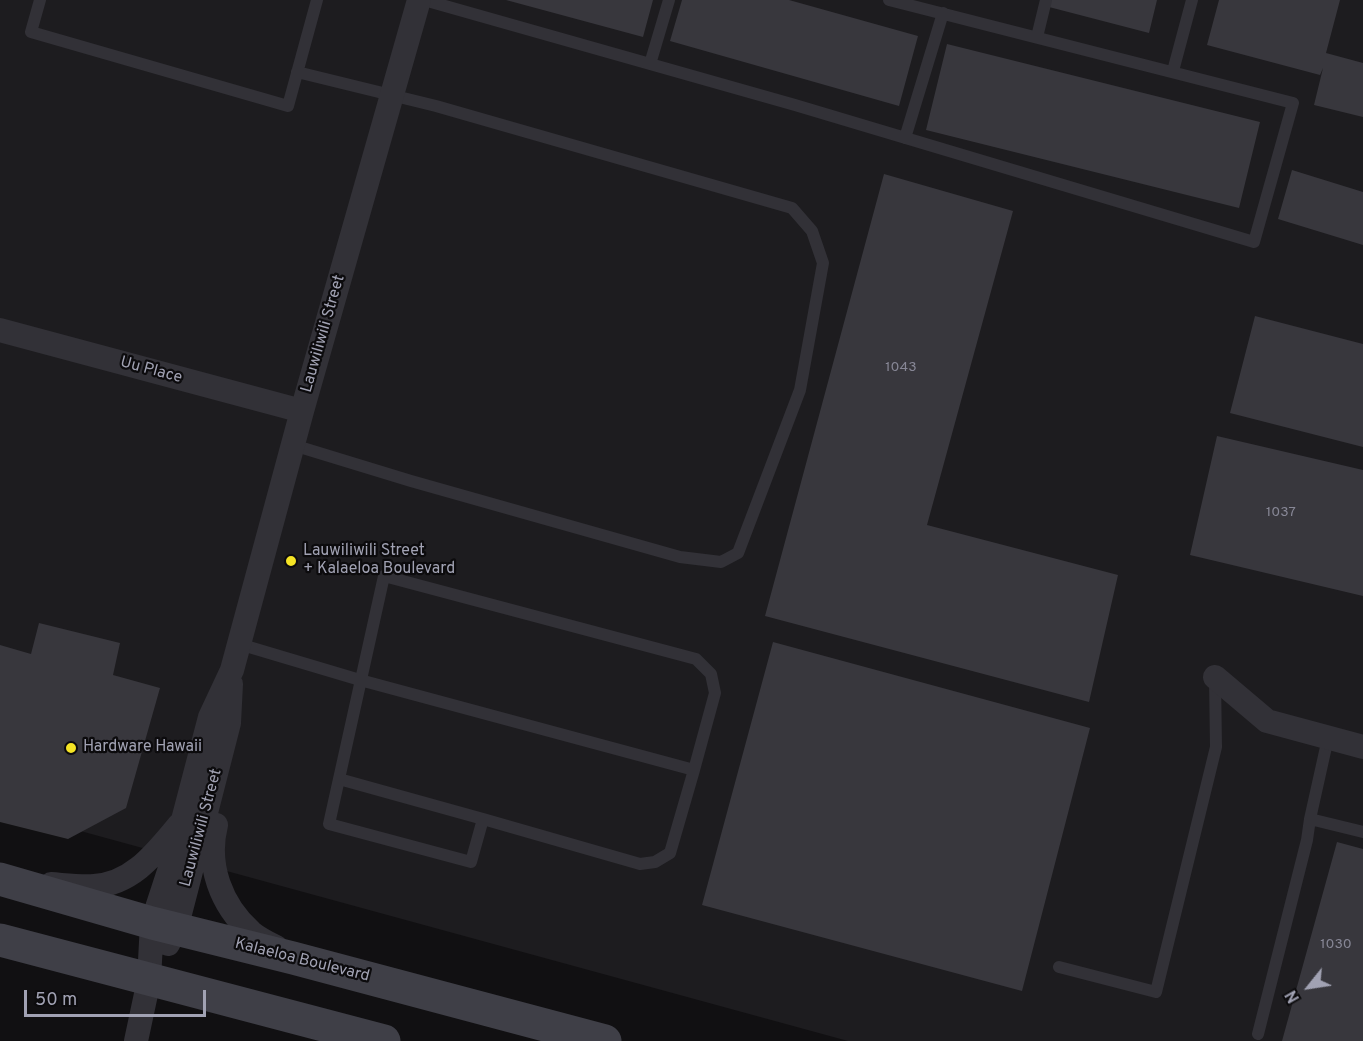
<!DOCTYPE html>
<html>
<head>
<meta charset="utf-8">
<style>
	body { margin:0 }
	#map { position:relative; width:1363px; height:1041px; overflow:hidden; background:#111012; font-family:Overpass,sans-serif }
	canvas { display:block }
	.north { position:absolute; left:1279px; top:957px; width:60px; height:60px; -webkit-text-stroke:4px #0c0b0d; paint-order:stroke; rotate:240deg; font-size:16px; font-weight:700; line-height:24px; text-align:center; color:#a1a2b3 }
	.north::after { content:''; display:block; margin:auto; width:21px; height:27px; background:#a1a2b3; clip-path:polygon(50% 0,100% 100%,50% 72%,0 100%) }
	.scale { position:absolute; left:24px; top:990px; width:182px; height:27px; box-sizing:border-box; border:3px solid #a1a2b3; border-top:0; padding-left:8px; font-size:18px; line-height:21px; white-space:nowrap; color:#a1a2b3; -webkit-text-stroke:4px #0c0b0d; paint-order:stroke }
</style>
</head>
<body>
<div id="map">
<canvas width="1363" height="1041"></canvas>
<div class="north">N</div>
<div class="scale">50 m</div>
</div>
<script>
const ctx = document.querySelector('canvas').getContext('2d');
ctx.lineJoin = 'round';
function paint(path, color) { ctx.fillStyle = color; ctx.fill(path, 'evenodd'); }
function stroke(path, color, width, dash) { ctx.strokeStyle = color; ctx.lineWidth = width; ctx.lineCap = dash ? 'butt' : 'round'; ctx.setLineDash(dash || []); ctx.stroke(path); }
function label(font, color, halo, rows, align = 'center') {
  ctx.font = font + ' Overpass,sans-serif'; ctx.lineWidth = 4.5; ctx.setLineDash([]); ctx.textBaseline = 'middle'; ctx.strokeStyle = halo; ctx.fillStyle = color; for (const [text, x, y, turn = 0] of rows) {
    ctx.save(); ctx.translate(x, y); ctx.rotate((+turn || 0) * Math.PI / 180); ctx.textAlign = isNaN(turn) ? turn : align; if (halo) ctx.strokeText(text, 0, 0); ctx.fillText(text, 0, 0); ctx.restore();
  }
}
const built = new Path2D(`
	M0,0H1363V1041H848L0,809Z`);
const building = new Path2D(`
	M506,0H653L643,37Z
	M682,0H789L918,36L899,106L670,41Z
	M1051,0H1157L1149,33L1049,7Z
	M1219,0H1340L1326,53L1363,63V117L1314,105L1323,68L1320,75L1207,45Z
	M947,44L1260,122L1239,208L926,130Z
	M1292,170L1363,192V245L1278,219Z
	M884,174L1013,211L927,525L1118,575L1089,702L765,616Z
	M1255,316L1363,344V447L1230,413Z
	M1217,436L1363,470V596L1190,555Z
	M39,623L120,643L113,675L160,688L126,808L68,839L0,822V645L31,654Z
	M773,642L1090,728L1022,991L702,905Z
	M1337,842L1363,849V1041H1282Z`);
const lane = new Path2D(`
	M40,0L31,32L288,106L317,0
	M424,0L795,105L1254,242L1293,103L889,0
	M1037,37L1046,0
	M650,64L669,0
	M1173,71L1192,0
	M905,138L943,13
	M293,445L411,481L680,557L721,562L738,553L800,390L823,263L812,231L792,208L436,106L297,72
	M239,644L360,680L694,770L715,693L711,674L696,659L384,576L329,824L471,862L483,819L640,864L655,862L670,853L694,770
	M1328,738L1310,819L1363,832
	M339,779L483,819
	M1059,967L1156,992L1216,747L1215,678
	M1258,1034L1307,840L1310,819`);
const street = new Path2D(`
	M0,330L302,411
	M1215,677L1267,721L1363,747
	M216,825C206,865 221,905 251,932C258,938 268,943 276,947
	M51,884C65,885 80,887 94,886C133,884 156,852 179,825
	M168,944L176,929L189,879L229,723L231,684
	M136,1041L149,980L152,923L172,862L210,717L232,670L302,411L419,0`);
const secondary = new Path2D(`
	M0,879L152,923L293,958L605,1041
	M0,940L384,1041`);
const markers = [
	[291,561,6,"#f5e425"],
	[71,748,6,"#f5e425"]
];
const numberNames = [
	["1043",901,368],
	["1037",1281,513],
	["1030",1336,945]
];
const streetNames = [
	["Lauwiliwili Street",324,334,-74],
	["Uu Place",151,371,15],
	["Lauwiliwili Street",202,828,-75],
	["Kalaeloa Boulevard",302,961,14]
];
const poiNames = [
	["Lauwiliwili Street",303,552],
	["+ Kalaeloa Boulevard",303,570],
	["Hardware Hawaii",83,748]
];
paint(built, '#1d1c1f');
paint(building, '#38373d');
stroke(lane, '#323137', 12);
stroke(street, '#323137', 24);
stroke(secondary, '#3f3f47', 33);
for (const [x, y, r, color] of markers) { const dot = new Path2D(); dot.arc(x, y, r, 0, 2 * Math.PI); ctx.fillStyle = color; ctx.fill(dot); stroke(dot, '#0c0b0d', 2); }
label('14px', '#878796', null, numberNames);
label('16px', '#a1a2b3', '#0c0b0d', streetNames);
label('16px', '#a1a2b3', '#0c0b0d', poiNames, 'left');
</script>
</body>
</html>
